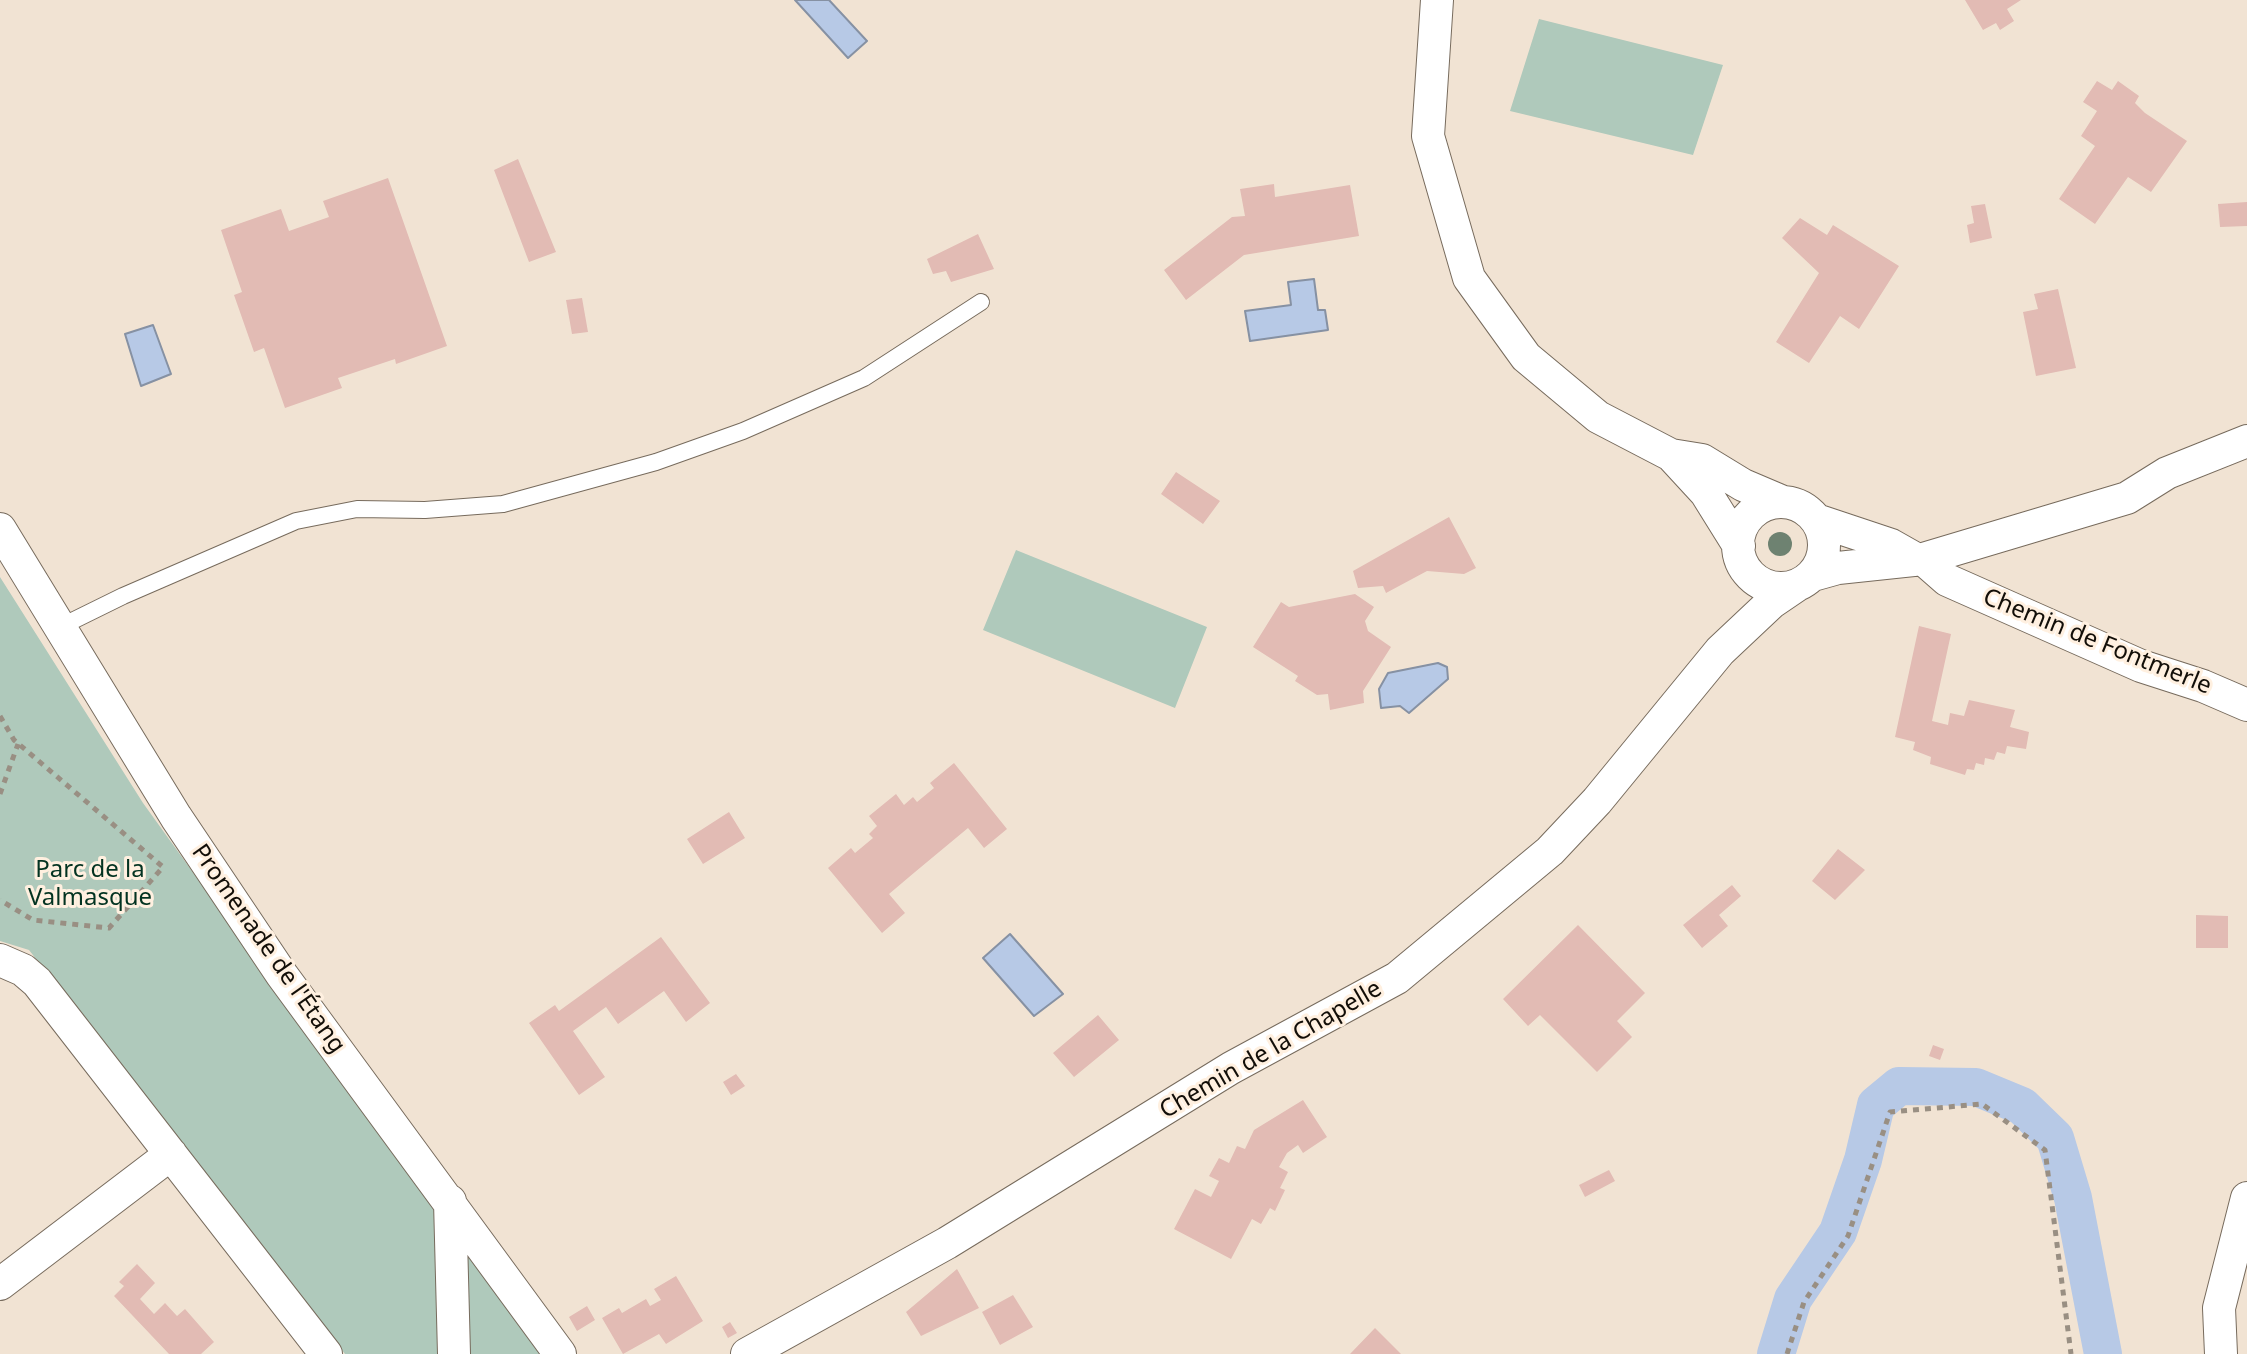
<!DOCTYPE html>
<html>
<head>
<meta charset="utf-8">
<style>
	body { margin:0 }
	canvas { display:block; background:#f1e3d3 }
</style>
</head>
<body>
<canvas width="2247" height="1354"></canvas>
<script>
const ctx = document.querySelector('canvas').getContext('2d');
ctx.lineJoin = 'round';
function paint(path, color) { ctx.fillStyle = color; ctx.fill(path, 'evenodd'); }
function stroke(path, color, width, dash) { ctx.strokeStyle = color; ctx.lineWidth = width; ctx.lineCap = dash ? 'butt' : 'round'; ctx.setLineDash(dash || []); ctx.stroke(path); }
function label(font, color, halo, rows, align = 'center') {
  ctx.font = font + ' "Noto Sans",sans-serif'; ctx.lineWidth = 6; ctx.setLineDash([]); ctx.textBaseline = 'middle'; ctx.strokeStyle = halo; ctx.fillStyle = color; for (const [text, x, y, turn = 0] of rows) {
    ctx.save(); ctx.translate(x, y); ctx.rotate((+turn || 0) * Math.PI / 180); ctx.textAlign = isNaN(turn) ? turn : align; if (halo) ctx.strokeText(text, 0, 0); ctx.fillText(text, 0, 0); ctx.restore();
  }
}
const green = new Path2D(`
	M1539,19L1723,65L1693,155L1510,111Z
	M1016,550L1207,627L1175,708L983,630Z
	M0,577L143,803L540,1354H345L29,950L0,941Z`);
const water = new Path2D(`
	M795,0H829L867,41L848,58Z
	M1314,279L1318,310H1325L1328,330L1250,341L1245,311L1291,305L1288,282Z
	M153,325L171,374L141,386L125,334Z
	M1438,663L1447,667L1448,679L1409,713L1400,706L1381,708L1379,689L1388,673Z
	M1010,934L1063,994L1034,1016L983,958Z`);
const canal = new Path2D(`
	M1776,1354L1793,1299L1838,1232L1863,1160L1876,1105L1899,1086L1976,1087L2022,1106L2055,1138L2073,1198L2103,1354`);
const building = new Path2D(`
	M1965,0H2021L2007,9L2014,21L2000,30L1996,23L1983,30Z
	M2097,81L2112,90L2118,81L2139,96L2135,103L2145,113L2187,141L2151,192L2128,177L2095,224L2059,199L2095,146L2081,136L2097,111L2083,102Z
	M518,159L556,252L529,262L494,170Z
	M388,178L447,346L396,364L395,359L338,378L342,388L285,408L264,348L254,352L234,295L242,292L221,230L281,209L289,231L329,217L323,201Z
	M1274,184L1275,197L1350,185L1359,236L1244,255L1186,300L1164,270L1232,217L1245,216L1240,189Z
	M2247,202V226L2220,227L2218,204Z
	M1985,204L1992,238L1970,243L1967,225L1974,223L1971,206Z
	M1800,218L1827,235L1833,225L1899,266L1859,329L1840,316L1809,363L1776,342L1819,273L1782,238Z
	M978,234L994,269L951,282L946,271L933,274L927,259Z
	M2058,289L2076,368L2036,376L2023,312L2038,309L2034,294Z
	M582,298L588,332L572,334L566,300Z
	M1176,472L1220,501L1203,524L1161,494Z
	M1449,517L1476,568L1464,574L1427,571L1386,593L1383,586L1358,588L1353,571Z
	M1355,594L1374,607L1365,621L1368,631L1391,647L1363,691L1364,703L1330,710L1328,694L1317,695L1295,681L1298,676L1253,647L1281,602L1289,607Z
	M1919,626L1951,634L1932,721L1948,725L1950,713L1964,716L1969,700L2015,710L2010,727L2029,732L2026,749L2007,746L2005,754L1997,752L1994,760L1985,758L1984,765L1976,763L1974,770L1967,769L1965,775L1930,764L1931,757L1913,750L1915,742L1895,737Z
	M954,763L1007,829L984,848L968,828L915,872L889,894L905,913L882,933L828,868L851,848L855,853L873,838L869,834L877,826L869,816L896,794L904,805L913,797L917,802L934,788L930,783Z
	M729,812L745,838L703,864L687,839Z
	M1838,849L1865,870L1835,900L1812,881Z
	M1732,885L1741,896L1719,915L1728,926L1702,948L1683,925Z
	M2196,915L2228,916V948H2196Z
	M1578,925L1645,993L1617,1021L1632,1037L1597,1072L1540,1015L1528,1026L1503,999Z
	M661,937L710,1003L686,1022L664,991L618,1024L606,1007L573,1031L605,1077L579,1095L529,1023L555,1005L559,1011Z
	M1098,1015L1119,1040L1074,1077L1053,1053Z
	M1933,1045L1944,1049L1940,1060L1929,1056Z
	M736,1074L745,1086L731,1095L723,1082Z
	M1303,1100L1327,1137L1303,1153L1298,1145L1287,1153L1279,1167L1288,1172L1280,1188L1285,1190L1275,1211L1270,1208L1261,1224L1252,1219L1231,1259L1174,1229L1195,1189L1211,1197L1219,1181L1209,1176L1219,1158L1229,1163L1237,1146L1245,1149L1254,1130Z
	M1609,1170L1615,1181L1585,1197L1579,1185Z
	M137,1264L155,1283L140,1299L154,1314L165,1303L177,1316L185,1309L214,1342L201,1354H169L114,1296L124,1286L119,1282Z
	M957,1269L979,1308L921,1336L906,1312Z
	M676,1276L703,1321L666,1344L659,1334L623,1354L602,1318L619,1308L622,1313L646,1299L650,1306L661,1300L654,1289Z
	M1013,1295L1033,1327L1000,1345L982,1312Z
	M587,1306L595,1320L577,1331L569,1317Z
	M730,1322L737,1333L728,1338L722,1327Z
	M1375,1328L1401,1354H1350Z`);
const path = new Path2D(`
	M0,716L14,740L163,867L109,928L33,920L0,900
	M0,794L18,744
	M1787,1354L1804,1302L1848,1236L1890,1112L1982,1104L2045,1150L2071,1354`);
const service = new Path2D(`
	M60,627L123,596L296,521L357,509L425,510L503,504L656,462L743,431L864,378L981,302`);
const minor = new Path2D(`
	M1437,0L1428,136L1469,278L1526,357L1598,417L1671,455L1702,460L1743,485L1783,502
	M1671,455L1706,493L1739,546
	M1738 545a43 43 0 1 1 86 0a43 43 0 1 1-86 0Z
	M1816,520L1891,545L1914,558
	M0,529L176,817L282,975L560,1354
	M1923,559L1947,580L2141,666L2203,686L2247,705
	M1813,575L1838,568L1923,559L2127,498L2167,473L2247,441
	M0,960L23,970L37,982L326,1354
	M450,1201L454,1354
	M0,1284L171,1154
	M747,1354L947,1243L1231,1068L1397,978L1550,851L1597,801L1720,651L1771,603L1796,586
	M2221,1354L2219,1308L2247,1198`);
const trees = [
	[1780,544]
];
const streetNames = [
	["Chemin de Fontmerle",2097,642,22],
	["Promenade de l'Étang",268,949,55],
	["Chemin de la Chapelle",1271,1050,-30]
];
const parkNames = [
	["Parc de la",90,870],
	["Valmasque",90,898]
];
paint(green, '#afc9bb');
paint(water, '#b7c9e6');
stroke(water, '#8691a3', 2);
stroke(canal, '#b7c9e6', 38);
paint(building, '#e2bbb4');
stroke(service, '#776b5d', 18);
stroke(minor, '#776b5d', 34);
stroke(path, '#998f83', 5, [6, 6]);
stroke(service, '#fff', 16);
stroke(minor, '#fff', 32);
ctx.fillStyle = '#6e8271';
for (const [x, y] of trees) { ctx.beginPath(); ctx.arc(x, y, 12, 0, 2 * Math.PI); ctx.fill(); }
label('24px', '#120e08', '#fff0e0', streetNames);
label('24px', '#033321', '#fff0e0', parkNames);
</script>
</body>
</html>
